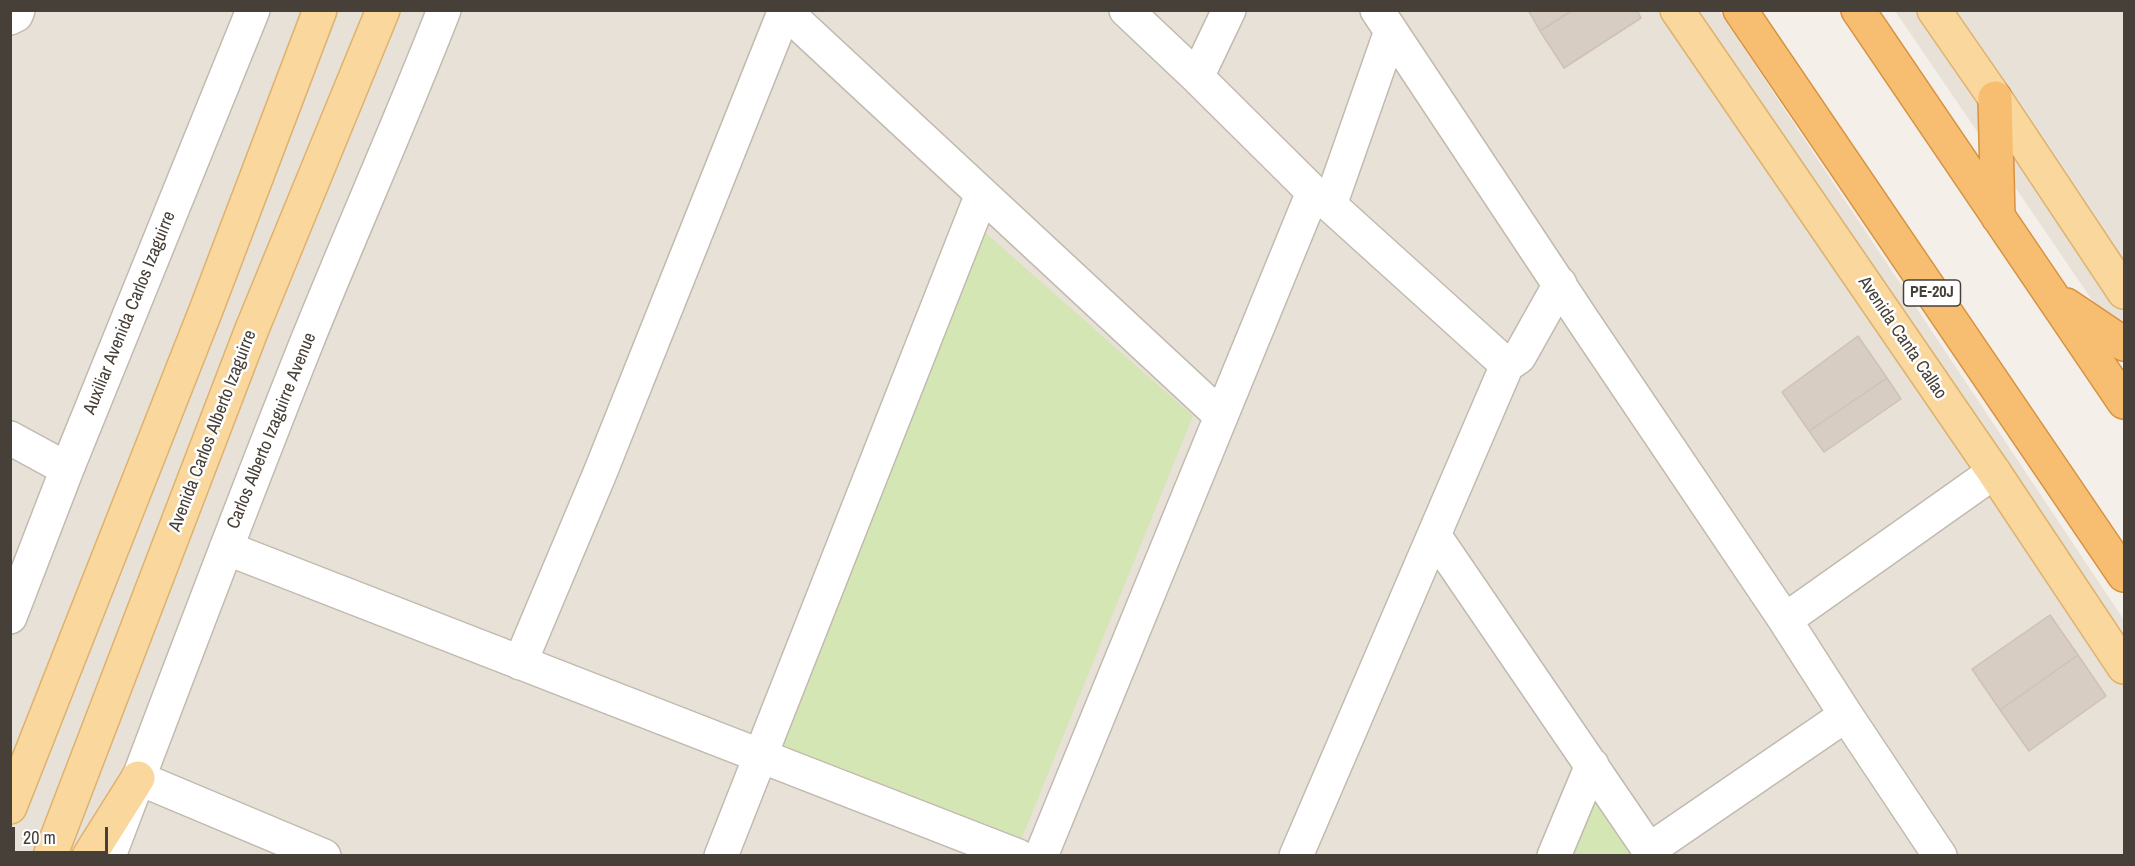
<!DOCTYPE html>
<html>
<head>
<meta charset="utf-8">
<style>
	body { margin:0 }
	#map { position:relative; width:2135px; height:866px; overflow:hidden; background:#f4f0e9; font-family:"Archivo Narrow",sans-serif }
	canvas { display:block }
	.frame { position:absolute; inset:0; border:12px solid #474038; pointer-events:none }
	.scale { position:absolute; left:12px; top:827px; width:96px; height:27px; box-sizing:border-box; border:3px solid #474038; border-top:0; padding-left:8px; font-size:18px; line-height:21px; white-space:nowrap; color:#474038; -webkit-text-stroke:4px #fff; paint-order:stroke }
</style>
</head>
<body>
<div id="map">
<canvas width="2135" height="866"></canvas>
<div class="frame"></div>
<div class="scale">20 m</div>
</div>
<script>
const ctx = document.querySelector('canvas').getContext('2d');
ctx.lineJoin = 'round';
function paint(path, color) { ctx.fillStyle = color; ctx.fill(path, 'evenodd'); }
function stroke(path, color, width, dash) { ctx.strokeStyle = color; ctx.lineWidth = width; ctx.lineCap = dash ? 'butt' : 'round'; ctx.setLineDash(dash || []); ctx.stroke(path); }
function label(font, color, halo, rows, align = 'center') {
  ctx.font = font + ' "Archivo Narrow",sans-serif'; ctx.lineWidth = 5; ctx.setLineDash([]); ctx.textBaseline = 'middle'; ctx.strokeStyle = halo; ctx.fillStyle = color; for (const [text, x, y, turn = 0] of rows) {
    ctx.save(); ctx.translate(x, y); ctx.rotate((+turn || 0) * Math.PI / 180); ctx.textAlign = isNaN(turn) ? turn : align; if (halo) ctx.strokeText(text, 0, 0); ctx.fillText(text, 0, 0); ctx.restore();
  }
}
const residential = new Path2D(`
	M10,11H1719L2124,620V855H11Z
	M1895,11H2124V347Z`);
const green = new Path2D(`
	M981,229L1193,416L1021,840L779,749Z
	M1594,795L1634,855H1568Z`);
const building = new Path2D(`
	M1528,10H1573L1540,31Z
	M1573,10H1637L1641,18L1564,68L1540,31Z
	M1858,336L1887,378L1809,431L1782,392Z
	M1887,378L1901,399L1824,452L1809,431Z
	M2050,615L2078,655L2000,710L1972,669Z
	M2078,655L2106,696L2029,751L2000,710Z`);
const minor = new Path2D(`
	M1126,10L1197,77L1313,192L1330,205L1507,365L1296,856
	M1377,10L1584,322L1785,620L1846,715L1940,856
	M785,11L1221,416
	M10,18L16,15L18,10
	M1197,77L1229,10
	M1330,205L1391,31
	M1507,365L1519,357L1560,284
	M10,438L67,469
	M1434,535L1653,856
	M226,548L1018,856
	M10,617L67,469L253,10
	M1785,620L1994,472
	M520,663L600,473L785,10
	M138,778L324,856
	M1649,850L1846,715
	M109,856C174,685 238,514 306,344C351,232 400,123 444,10
	M721,856L982,194
	M1041,856L1313,192
	M1554,856L1592,765`);
const major = new Path2D(`
	M1677,10L1994,472L2124,667
	M1934,10L1995,98L2124,292
	M10,807L206,310L320,10
	M50,856L252,329L383,10
	M89,856L138,778`);
const highway = new Path2D(`
	M1740,10L2124,575
	M1858,10L2124,402
	M1995,98L1998,217
	M2066,305L2124,344`);
const shields = [
	[1932,293,57]
];
const shieldNames = [
	["PE-20J",1932,293]
];
const streetNames = [
	["Auxiliar Avenida Carlos Izaguirre",130,313,-68],
	["Avenida Canta Callao",1902,338,56],
	["Avenida Carlos Alberto Izaguirre",213,431,-69],
	["Carlos Alberto Izaguirre Avenue",272,431,-68]
];
paint(residential, '#e8e1d8');
paint(green, '#d4e6b4');
paint(building, '#d8cdc2');
stroke(building, '#cfc2b3', 1.5);
stroke(minor, '#c2baaf', 36);
stroke(major, '#deb26d', 36);
stroke(highway, '#d69241', 36);
stroke(minor, '#fff', 33);
stroke(major, '#f9d79d', 33);
stroke(highway, '#f7be71', 33);
for (const [x, y, w] of shields) { const box = new Path2D(); box.roundRect(x - w / 2, y - 13, w, 26, 4.5); ctx.fillStyle = '#fff'; ctx.fill(box); stroke(box, '#474038', 1.5); }
label('bold 16px', '#474038', null, shieldNames);
label('18px', '#474038', '#fff', streetNames);
</script>
</body>
</html>
